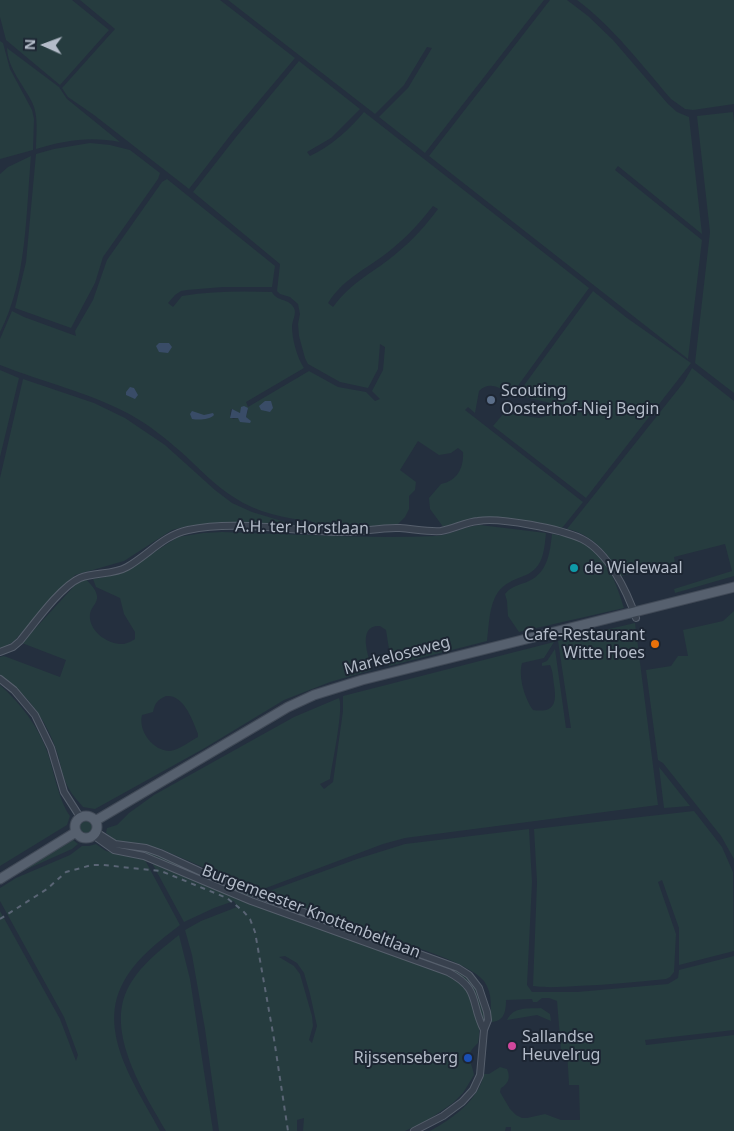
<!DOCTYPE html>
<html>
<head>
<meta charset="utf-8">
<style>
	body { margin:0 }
	#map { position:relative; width:734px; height:1131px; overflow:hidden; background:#242f3e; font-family:"Noto Sans",sans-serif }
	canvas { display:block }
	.north { position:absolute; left:20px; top:20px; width:50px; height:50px; -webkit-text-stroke:4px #1d2633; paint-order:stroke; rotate:272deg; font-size:14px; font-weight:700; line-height:20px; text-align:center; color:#b4bcc9 }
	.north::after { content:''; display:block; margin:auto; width:18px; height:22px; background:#b4bcc9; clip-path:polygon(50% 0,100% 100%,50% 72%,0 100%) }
</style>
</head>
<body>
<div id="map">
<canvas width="734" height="1131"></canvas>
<div class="north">N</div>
</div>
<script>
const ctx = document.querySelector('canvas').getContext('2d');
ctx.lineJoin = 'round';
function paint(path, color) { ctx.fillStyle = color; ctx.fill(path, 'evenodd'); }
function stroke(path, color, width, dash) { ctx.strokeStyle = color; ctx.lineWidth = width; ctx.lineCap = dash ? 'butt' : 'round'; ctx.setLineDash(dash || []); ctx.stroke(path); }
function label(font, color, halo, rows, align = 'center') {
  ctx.font = font + ' "Noto Sans",sans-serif'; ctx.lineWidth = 4; ctx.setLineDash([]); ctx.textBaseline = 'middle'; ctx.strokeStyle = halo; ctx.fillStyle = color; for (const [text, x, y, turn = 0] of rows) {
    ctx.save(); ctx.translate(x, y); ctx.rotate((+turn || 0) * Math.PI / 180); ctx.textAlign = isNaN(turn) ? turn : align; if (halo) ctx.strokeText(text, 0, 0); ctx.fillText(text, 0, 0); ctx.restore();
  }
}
const green = new Path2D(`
	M0,0H72L109,30L60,85L6,40L0,17Z
	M80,0H220L295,58L232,133L189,189L94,115L68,97L62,88L115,29Z
	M228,0H544L425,153L379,117L408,88L432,48L427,47L404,85L375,114Z
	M550,0H567L588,16L613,40L668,104L677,112L689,117L702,234L618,166L615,170L702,240L688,359L429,156Z
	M577,0H734V104L693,110L685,109L671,99C641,64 614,28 577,0Z
	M0,41L3,43L10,69L32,110L34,119L33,150L0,159Z
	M7,48L59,87L67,99L120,142C91,136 65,140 36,149C36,134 39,116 32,102C23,84 8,69 7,48Z
	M299,61L360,109L331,138L307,152L310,156C331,146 349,130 364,112L589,288L512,394C500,389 490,380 479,391L475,413L468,407L465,410L583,502L562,528L514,521L477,519L444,528L430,509L429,498L441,484C457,481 464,468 463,452L458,448L451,453L439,455L418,441L400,470L416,482L415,490L409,496V509L405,517L396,526L349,529L315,526L311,521C286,519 256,512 235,498C214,485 198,467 180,451C165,438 149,425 131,415C91,393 43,382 0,365V339L12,311L24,317L76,336L75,331L93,300L107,260L162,182L167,179L275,266L272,287H223L187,290L181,291L175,295L168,303L173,307L182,296C212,291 242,291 272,292C277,302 289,298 294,308C297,314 292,320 292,327C292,338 297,358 304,368L246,402L248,407L309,371L338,387L366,392L375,401L380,399L372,391L383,370L385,347L380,344L378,369L368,388L340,382L308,364L305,358L299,336L298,324L300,314L298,304L290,297L280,294L277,291L280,264L193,192L236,137ZM433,206L438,209C426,225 413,240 398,252C374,273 353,280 333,307L328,303C344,277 371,267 393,248C408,236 421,221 433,206ZM231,409L240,413L248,410L246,417L250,421L238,418L233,419L230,415Z
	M733,112L734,123V393L695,363L710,232L697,116Z
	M90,143L110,145L130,150L160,173L158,179L103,257L95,283L71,328L15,308L26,262L36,154L54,149Z
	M31,156C26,212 27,281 0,332V174L8,167Z
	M593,291L627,318L691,363L586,498L493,426L504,413L539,418L546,416L554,404L517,395Z
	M692,368L734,401V576L675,593L674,589L732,571L725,544L674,557L675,563L621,576C609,554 592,534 567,529L684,382Z
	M0,370L19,378L0,457Z
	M23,379L94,403L125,418L165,445L215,490L232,503L252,512L295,525L207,524L188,526L172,530L124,561L75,575L13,642L0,649V478Z
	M480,525L546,533C544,553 543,570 521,577C513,580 504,584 498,592C489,605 489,625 487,641L389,666V649L386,630L380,626C356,625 369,657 372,670L330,682L284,700L203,749L95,809L83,807C78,801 72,795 69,789C62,777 61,764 57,752C47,721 27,693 0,676V657L4,656L60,677L66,660L22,643L76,584L86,579C90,584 96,589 97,596C98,603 91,607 90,614C88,631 108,645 124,644C128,643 132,641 135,639V632L124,614L120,598L96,587L93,579L105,577L128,569L178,537L203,533L222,532C293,534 365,539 436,536C451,535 465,526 480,525ZM166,696C184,694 193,721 198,734V737C190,741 179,750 170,751C153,751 138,731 142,715L153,712C155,703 157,700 166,696Z
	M552,534C563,536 576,537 586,544C607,557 617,585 624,608L519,632L508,616L507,601L505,594C511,586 520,585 529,581C548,572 550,552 552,534Z
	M734,611V859L721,836L663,763L658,760L646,670L671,666L678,656H688L683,630L723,621Z
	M635,623L658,805L405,838L383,844L258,891L161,849L138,843L118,842L106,833L107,828L117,825L129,813L154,795L294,717L339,698C344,708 332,764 330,779L320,784L324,789L333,782L343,711V696L554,642L544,658L522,663C518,677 525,699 533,710C554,713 557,704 554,685C553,678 553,671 550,665L542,666V663L547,661L555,649L566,728H571L558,641Z
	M0,685C21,704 39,727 48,754C54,772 59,801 70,816L67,825L0,866Z
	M659,767L690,806L664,808Z
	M694,811L722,847L733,872L734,951L679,965V928L662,880L658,882L676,934L674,972L670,977L666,979C636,982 606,985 576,986C562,987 547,988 533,986L537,882L534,829Z
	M80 827a6 6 0 1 1 12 0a6 6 0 1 1-12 0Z
	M529,829L532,882L527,985L532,992H577L668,984L678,978L679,970L734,956V1030L645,1040L646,1045L734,1035V1131H511V1127H506L505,1131H430C453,1118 478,1101 484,1074H489L500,1067L507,1069C511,1078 508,1084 501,1088L500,1092L510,1109L516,1115L522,1118H527L545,1114L561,1120H580L579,1085H569L567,1050H561L557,1001L549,998H542L537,1002H533L532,999L506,1000C506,1012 504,1022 490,1022C491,1008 493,994 484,981C468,962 411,946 387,938C346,923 305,908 264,893L357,859L405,844Z
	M72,839L78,844L72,849L16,874Z
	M96,844L106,851L145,860L180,925C158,942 134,960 122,985C97,1034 138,1089 160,1131H0V911L60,1019L76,1061L78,1055L64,1017L0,901V888L16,878L70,855L82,846H89Z
	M114,846L148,851L254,895L250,899Z
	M152,863L239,899L456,978C474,992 483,1021 478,1043C463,1057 472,1060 474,1075L463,1093L453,1103L425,1122L405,1131H303L304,1118L297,1120V1131H219L205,1029L192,955L185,930L201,921L237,907L234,901L214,908L184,922ZM285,956L297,963L304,973L310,994L317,1026L312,1043L309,1040L313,1026L312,1016L300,974L294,966L279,957Z
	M303,913L389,944L388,949L302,917Z
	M179,935L190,979L213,1131H166C144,1093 106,1034 127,990C138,967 160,950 179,935Z
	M396,946L465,973L477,989L486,1017L485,1022L483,1023L477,998L467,983L394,951Z
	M541,1008L550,1014L551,1021L537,1015L507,1020C514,1006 527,1009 541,1008Z`);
const water = new Path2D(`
	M159,343H169L172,347L168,353L159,352L156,346Z
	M130,387L134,388L138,395L135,399L126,395V392Z
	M265,401H271L273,408L270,412L261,410L259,406Z
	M244,406L248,408L246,417L251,421L250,423L240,422L238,418H230L232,409L240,413L241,407Z
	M192,411L204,415L213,413L214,415C209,420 199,420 192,419L190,414Z`);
const minor = new Path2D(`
	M0,652L13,647L20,641C34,624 61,586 80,578C95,572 113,575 127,567C148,555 164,535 188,530C241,519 297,533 351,532C367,531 384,527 400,528C414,529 428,532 441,531C454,529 465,522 478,521C500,517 561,529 582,539C608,552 627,591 636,618
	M0,679L14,690L35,715L51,748L64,792L80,817
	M96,832L115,844L146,848L160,853L210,876L301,911L458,968L469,975L479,988L487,1012L488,1020L484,1030L480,1075L473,1090L462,1102L443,1116L414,1131
	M93,835L114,850L144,856L251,901L448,972C481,989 470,1003 484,1030`);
const major = new Path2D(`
	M75 827a11 11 0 1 1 22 0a11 11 0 1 1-22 0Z
	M95,821L288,707L314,695L362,680L734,587
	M0,879L76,832`);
const rail = new Path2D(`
	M0,919L47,889L66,872L92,865H103L161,871L227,898L243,911L250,919L255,932L274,1039L288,1131`);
const markers = [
	[491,400,5,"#5c6f8a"],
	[574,568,5,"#0f9aa8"],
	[655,644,5,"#e8710a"],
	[512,1046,5,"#d1479c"],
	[468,1058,5,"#1a4fb4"]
];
const poiNames = [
	["Scouting",501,391],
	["Oosterhof-Niej Begin",501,409],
	["de Wielewaal",584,568],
	["Cafe-Restaurant",645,635,"right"],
	["Witte Hoes",645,653,"right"],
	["Sallandse",522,1037],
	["Heuvelrug",522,1055],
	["Rijssenseberg",458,1058,"right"]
];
const streetNames = [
	["A.H. ter Horstlaan",302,528,1],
	["Markeloseweg",397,656,-15],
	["Burgemeester Knottenbeltlaan",311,912,21]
];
paint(green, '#263c3f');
paint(water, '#394c67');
stroke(minor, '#565f6c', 8);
stroke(major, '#414a57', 11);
stroke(minor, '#38414e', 6);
stroke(major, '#56606e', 9);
stroke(rail, '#5a6575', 2, [5, 5]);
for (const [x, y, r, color] of markers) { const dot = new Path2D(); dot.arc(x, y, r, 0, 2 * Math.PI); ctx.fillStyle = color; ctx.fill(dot); stroke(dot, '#1d2633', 2); }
label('16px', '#b4bcc9', '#1d2633', poiNames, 'left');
label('16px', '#b4bcc9', '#1d2633', streetNames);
</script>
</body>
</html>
